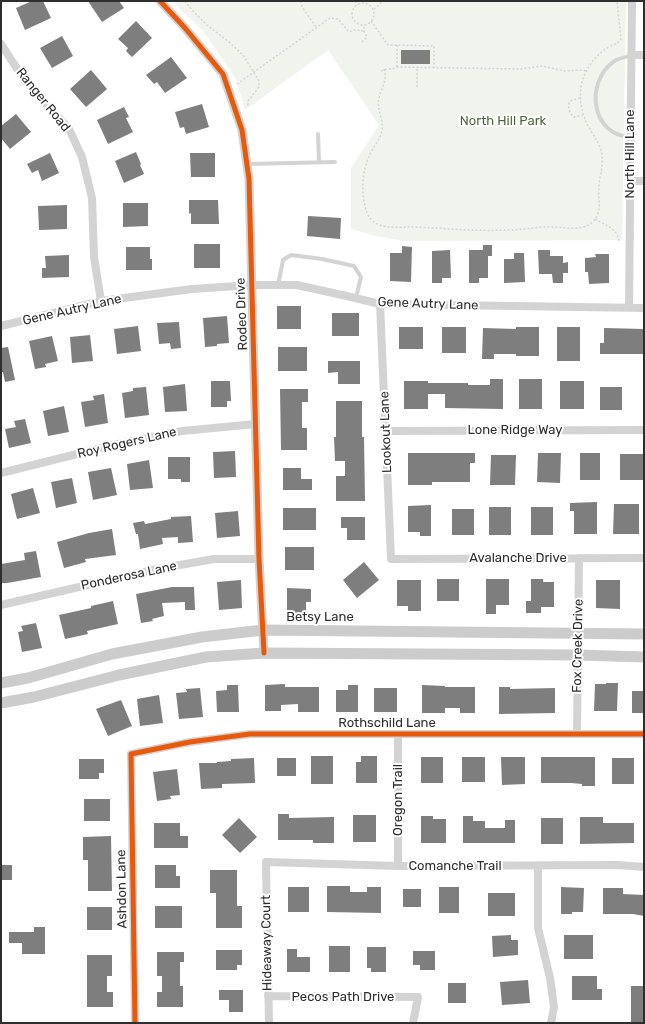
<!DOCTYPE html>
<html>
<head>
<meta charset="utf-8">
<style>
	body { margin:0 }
	#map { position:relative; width:645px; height:1024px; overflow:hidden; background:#fff; font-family:Rubik,sans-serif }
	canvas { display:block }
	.frame { position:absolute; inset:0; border:2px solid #2e2e2e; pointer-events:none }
</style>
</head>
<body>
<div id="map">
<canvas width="645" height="1024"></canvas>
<div class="frame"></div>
</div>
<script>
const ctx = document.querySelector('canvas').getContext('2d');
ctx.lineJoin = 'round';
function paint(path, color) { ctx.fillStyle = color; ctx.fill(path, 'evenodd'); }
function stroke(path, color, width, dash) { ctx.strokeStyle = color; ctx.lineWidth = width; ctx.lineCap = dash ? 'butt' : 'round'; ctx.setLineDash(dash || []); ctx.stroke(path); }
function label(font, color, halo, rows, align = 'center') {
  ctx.font = font + ' Rubik,sans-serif'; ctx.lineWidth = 4; ctx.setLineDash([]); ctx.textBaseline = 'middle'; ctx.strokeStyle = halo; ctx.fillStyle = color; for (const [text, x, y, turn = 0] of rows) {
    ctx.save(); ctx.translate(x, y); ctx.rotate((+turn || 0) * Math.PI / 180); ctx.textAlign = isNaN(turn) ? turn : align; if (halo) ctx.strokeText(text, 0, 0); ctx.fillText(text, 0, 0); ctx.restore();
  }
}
const green = new Path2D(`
	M174,1H626L622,240L404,241L376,236L351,229V168L379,125L328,50L245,110L236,79L204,32L175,4Z`);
const building = new Path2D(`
	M32,1H43L51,18L25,30L16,8Z
	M88,1H119L124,8L102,22Z
	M136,21L152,38L132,57L126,51L128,48L118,39Z
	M62,36L73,56L52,68L40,48Z
	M401,50H430V64H401Z
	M171,57L187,78L165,93L157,82L154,84L146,75Z
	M91,70L107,89L86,107L70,89Z
	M202,104L209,127L186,134L184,127L180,128L175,112Z
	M124,107L129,117L126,118L133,132L108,144L97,120Z
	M16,114L31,132L10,149L1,138V126Z
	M136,152L141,164L140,165L144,174L124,183L115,161Z
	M50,153L59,173L42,181L38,170L32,173L27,164Z
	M190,153H215V177H191Z
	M189,200H218L219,224H191V213L189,214Z
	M123,203H148V226L123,227Z
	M67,205V229L39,230L38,206Z
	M308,216L341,218L340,239L307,236Z
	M194,244H220V268H194Z
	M483,245H492V256H488V278H479V283H469V250H483Z
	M402,246L412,247L411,282L390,281V253H402Z
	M126,247H150V259H152V270H126Z
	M450,250L451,278H442V283H432V251Z
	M538,250H550V256H563V263L568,262V273H563V283H553L552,274H539Z
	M514,253H524L525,282L504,283V259H514Z
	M595,254H609V283L589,284L588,272H585V258L596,257Z
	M69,255V277L42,278V268H46L45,256Z
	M277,306H301V329H277Z
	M332,313H359V336H332Z
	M227,316L229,343L217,344V346L205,347L203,318Z
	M179,322L181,348L171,349L170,343L159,344L157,323Z
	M138,326L141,351L117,354L114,329Z
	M399,327H423V349H399Z
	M442,327H466V353H442Z
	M516,327H539V356H516V354H494V359H482L483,328L516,329Z
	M557,327H580V361H557Z
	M604,328L644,329V354H600V343H604Z
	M90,335L93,361L72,363L70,337Z
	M52,336L58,361L45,364L46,367L35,369L29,341Z
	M8,347L15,380L5,382L3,372H1V348Z
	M278,347H307V371H278Z
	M328,361H360V384H338V372L328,373Z
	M490,379H503V409L445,408V394H428V409H404V381H428V383H468V385H490Z
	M519,379H542V409H519Z
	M211,381H230L231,401H227V407H211Z
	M560,381H584V409H560Z
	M185,384L187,411L165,412L163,387Z
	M146,387L149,415L125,418L122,393L133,391V388Z
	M600,387H622V410H600Z
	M280,389H308V402H302V428H307V450H281Z
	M104,394L108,423L85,427L81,402L94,400L93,396Z
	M336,401H362V437H364L365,501H336V476H345V461H335L334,437H336Z
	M64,406L69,432L48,436L43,411Z
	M25,419L31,443L9,448L5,429L16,427L14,421Z
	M235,451L236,477L214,478L213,452Z
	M408,453H475V463H470V482H432V485H408Z
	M538,453H561L560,483L537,482Z
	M580,453H600V480H580Z
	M620,454H644V480H620Z
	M491,455H516L515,485H490Z
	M168,457H190V482H181V479H168Z
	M149,460L153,488L130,490L127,464Z
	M111,468L117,495L93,500L88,472Z
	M283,468H301V479H312V490H283Z
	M72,478L77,503L56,508L51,482Z
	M33,488L40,513L17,519L11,494Z
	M597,502V534H574V511H570V503Z
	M614,504H639V534H613Z
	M431,505V536H420V532H408V506Z
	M489,507H511V535H489Z
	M531,507H553V535H531Z
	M283,508H316V530H283Z
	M452,509H474V535H452Z
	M238,511L240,536L217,538L215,513Z
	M191,516L193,542L178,543V537L162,538L163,544L140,549L138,534H136L133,523L144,521L145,524L171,519V517Z
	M341,517H365V540H347V528H341Z
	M112,529L116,555L85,559L86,562L64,568L57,542L89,533Z
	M285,547H314V570H285Z
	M36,551L41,577L7,583H1V564L25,560L24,553Z
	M364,562L379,580L357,598L343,580Z
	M437,579H459V601H437Z
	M486,579H509V605H496V614H486Z
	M531,579H543V582H554V607H541V613H526V601H531Z
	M241,580L242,608L219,610L217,582Z
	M397,580H421V611H408V606H397Z
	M596,580H620V609L596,608Z
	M172,587H194L195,610H185V602L162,603L164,616L152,619L153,621L141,623L136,594Z
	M287,588L311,589V602H306V615H287Z
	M113,601L118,624L87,631L88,634L65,639L59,615L91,608V606Z
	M36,623L42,648L22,652L18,632L23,631L21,626Z
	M606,683H618L617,711H594L595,684H606Z
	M285,684V687H319V712H298V704L281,705V711H265V685Z
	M227,685H238L239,712H217L216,691L227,690Z
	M348,685H358V712H336V690H348Z
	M422,685L445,686V687H475V713H460V708H445V713H422Z
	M499,687H510V689L555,688V713L499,714Z
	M200,688L203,717L179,719L176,693L187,692L186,689Z
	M374,688H397V712H374Z
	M632,691H644V713H632Z
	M159,695L163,723L140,726L137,699Z
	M121,700L132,726L108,736L96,709Z
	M311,756H333V784H311Z
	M361,756H377V783H356V762H361Z
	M421,757H443V783H421Z
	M462,757H485V782H462Z
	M501,757H525V784L502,785Z
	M541,757H595V786H582V784L571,783H541Z
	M254,758L255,783L222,784V788L201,789L199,763H217V762L231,761V759Z
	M277,758H296V776H277Z
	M612,758H634V784H612Z
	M79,759H104V773H99V779H79Z
	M177,769L180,795L170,796L171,799L157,801L153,772Z
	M84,799H110V821H84Z
	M278,814H289V818L334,817V843H313V840H278Z
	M353,815H376V842H353Z
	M421,816H433V819H446V843H421Z
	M463,816H473V821H485V828H505V820H515V843H463Z
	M580,817H603V823H634V843L580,844Z
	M239,818L257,837L240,853L222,835Z
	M541,818H563V844H541Z
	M154,823H180V836H188V848H154Z
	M111,836L112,891H88V860H83V837Z
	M1,865H12V880H1Z
	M155,865H176V876H180V888H155Z
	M210,870H237V906H242V928H216V893H210Z
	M327,886H350V892H367V887H381V913L327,912Z
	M288,887H309V912H288Z
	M439,887H459V913H439Z
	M561,887L584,888L583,912H572V914H561Z
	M603,888H623V894L644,895V916L633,914H603Z
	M403,889H421V907H403Z
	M488,893H515V916H488Z
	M155,906H182V928H155Z
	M87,907H112V930H87Z
	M34,927H45V954H22V943H9V932H34Z
	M511,935V940H518V955L493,957L492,936Z
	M564,935H593V959H564Z
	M329,946H350V972H329Z
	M367,947H386V972H371V968H367Z
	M287,949H297V957H310V972H287Z
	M216,950H242V965H237V970H216Z
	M413,951H435V970H420V965H413Z
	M157,952H184V962H180V986H183V1007H157V992H162V976H157Z
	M87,955H112V976H107V992H113V1007H87Z
	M572,976H597V989H602V1000H572Z
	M528,980L530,1003L502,1005L500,982Z
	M448,983H466V1003H448Z
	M631,986H644V1023H631Z
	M219,990H243V1012H229V1000H219Z`);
const path = new Path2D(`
	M185,1L192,10L207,25L229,42L243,55L259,81V87L248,101V107
	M301,1L302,7L317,28
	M355,1L357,5
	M352 14a11 11 0 1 1 22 0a11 11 0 1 1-22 0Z
	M374,9L379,5L382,1
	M371,21L388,45L434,46V68
	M362,42L367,37L364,31V25
	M397,67V45
	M384,69C388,80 381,88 379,98C376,109 384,119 382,130C381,139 375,144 371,152C362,169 360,194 367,213C374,230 395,227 410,227C419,227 428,228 437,228C461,230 485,231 509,230C522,230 535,227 548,227C562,226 578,232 590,224C595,221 598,215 599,209C600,203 598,195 599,188C599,174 605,165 601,150C599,143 595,138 591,131C582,116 578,100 582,82C586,68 596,54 609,47C614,44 618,44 621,39L617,1
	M381,71C387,68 392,70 397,67L521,69L542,66L565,71L582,70L587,71
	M237,84L330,18L338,19L349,32L354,30L364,31
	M417,87V67
	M580,98L570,101C567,107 569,113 574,117L583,115
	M595,219C605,225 618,228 619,242`);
const service = new Path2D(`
	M318,134L319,162
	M630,137C591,135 585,83 613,62C618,58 625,57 631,56
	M247,164L335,162
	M278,285L283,260L291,255L322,259L354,266L361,277L356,298`);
const minor = new Path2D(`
	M1,44L23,78L69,129L82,157L92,198L94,257L101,301
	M631,55H644
	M631,181H644
	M380,304L391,559L644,558
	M629,307L632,1
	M1,326L101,301L192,289L252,285H297L351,297L380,304L644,308
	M386,431L644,430
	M1,473L109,446L182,431L256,424
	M1,605L157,569L214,559H259
	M398,734V866
	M577,734L579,558
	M538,866V928L550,978L554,1007L551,1023
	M268,996L418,997L413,1023
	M135,1023L131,754L190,742L250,734H644
	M269,1023L266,862L398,866L618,865L644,867`);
const tertiary = new Path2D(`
	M160,1L185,28L223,74L242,130L249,179L259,559L264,653`);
const secondary = new Path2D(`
	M1,683L28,678L112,654L202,637L263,630L644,634
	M1,703L34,697L119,675L206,657L264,653L578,655L644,657`);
const cycleway = new Path2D(`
	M160,1L185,28L223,74L242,130L249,179L259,559L264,653
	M135,1023L131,754L190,742L250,734H644`);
const streetNames = [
	["Ranger Road",43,100,51],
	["North Hill Lane",630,154,-90],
	["Gene Autry Lane",428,304,2],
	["Gene Autry Lane",72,310,-13],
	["Rodeo Drive",242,314,-92],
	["Lone Ridge Way",515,430],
	["Lookout Lane",386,432,-92],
	["Roy Rogers Lane",127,443,-13],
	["Avalanche Drive",518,558],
	["Ponderosa Lane",129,576,-12],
	["Betsy Lane",320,617],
	["Fox Creek Drive",578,646,-89],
	["Rothschild Lane",387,723],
	["Oregon Trail",398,800,-90],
	["Comanche Trail",455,866],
	["Ashdon Lane",122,889,-91],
	["Hideaway Court",267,943,-91],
	["Pecos Path Drive",343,997]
];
const parkNames = [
	["North Hill Park",503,121]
];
paint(green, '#f0f4ec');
paint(building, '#7e7e7e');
stroke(path, '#d3d3d3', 1.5, [2, 2]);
stroke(service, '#d3d3d3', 4);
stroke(minor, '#d3d3d3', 8);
stroke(tertiary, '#d3d3d3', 9);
stroke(secondary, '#ccc', 11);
stroke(cycleway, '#e8590c', 5);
label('13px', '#2e2e2e', '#fff', streetNames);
label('13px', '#4e683e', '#fff', parkNames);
</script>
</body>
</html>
